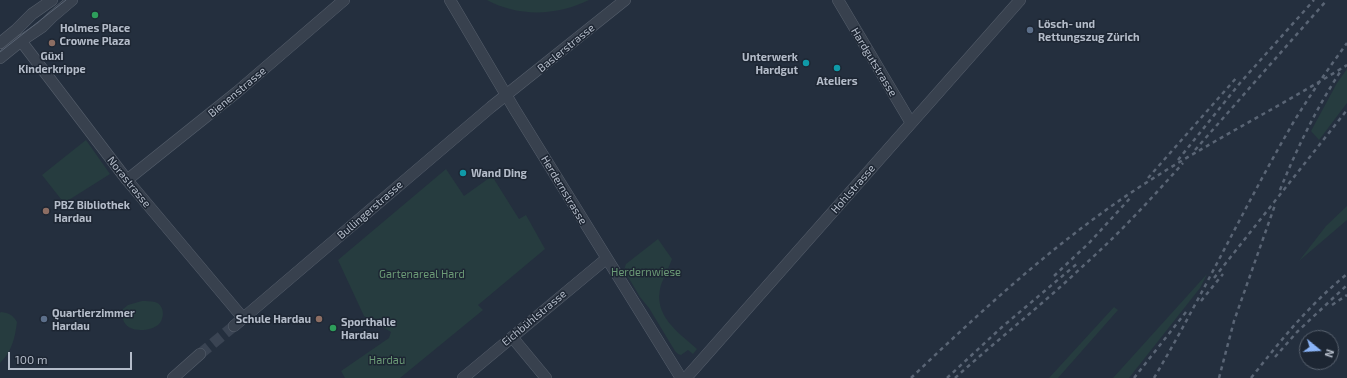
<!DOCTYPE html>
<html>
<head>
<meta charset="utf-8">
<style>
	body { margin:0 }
	#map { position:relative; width:1347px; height:378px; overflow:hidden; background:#242f3e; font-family:"Exo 2",sans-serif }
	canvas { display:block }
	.north { position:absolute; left:1299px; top:330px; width:40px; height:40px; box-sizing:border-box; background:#1d2633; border:1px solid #59626f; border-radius:50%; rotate:108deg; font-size:11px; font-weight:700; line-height:16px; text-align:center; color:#b4bcc9 }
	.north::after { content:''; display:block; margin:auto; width:14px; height:18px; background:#8ab4f8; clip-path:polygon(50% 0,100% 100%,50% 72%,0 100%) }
	.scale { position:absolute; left:8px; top:352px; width:124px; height:18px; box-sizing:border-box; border:2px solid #b4bcc9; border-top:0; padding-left:5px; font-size:12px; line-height:14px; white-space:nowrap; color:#b4bcc9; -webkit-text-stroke:3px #1d2633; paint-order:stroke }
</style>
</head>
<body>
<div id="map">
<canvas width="1347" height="378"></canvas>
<div class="north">N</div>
<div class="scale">100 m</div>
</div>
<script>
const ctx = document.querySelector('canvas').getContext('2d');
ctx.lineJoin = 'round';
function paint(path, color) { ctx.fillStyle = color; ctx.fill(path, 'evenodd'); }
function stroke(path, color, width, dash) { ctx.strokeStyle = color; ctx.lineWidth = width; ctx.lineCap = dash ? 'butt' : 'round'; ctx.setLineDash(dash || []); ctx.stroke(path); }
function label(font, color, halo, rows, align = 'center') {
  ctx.font = font + ' "Exo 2",sans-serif'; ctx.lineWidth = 3; ctx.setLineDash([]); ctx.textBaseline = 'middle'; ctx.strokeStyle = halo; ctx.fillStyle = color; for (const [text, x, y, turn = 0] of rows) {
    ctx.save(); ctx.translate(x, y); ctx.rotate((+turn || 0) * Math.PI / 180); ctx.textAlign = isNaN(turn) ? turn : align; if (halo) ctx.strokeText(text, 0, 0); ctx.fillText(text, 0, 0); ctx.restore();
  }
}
const green = new Path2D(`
	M487,0H589C557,16 518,17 487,0Z
	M1347,69V103L1319,140L1311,131L1337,83Z
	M86,140L110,174L64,203L42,175Z
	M446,169L464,196L492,176L519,219L526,215L545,249L478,305L483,310L400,378H345L341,371L389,338L391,332L364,316L338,260Z
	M1347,206V220L1299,261L1326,226Z
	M658,239L672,259C669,268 664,276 661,285C652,315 678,332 697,349L693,354L688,350L681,355L678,354L675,351L649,308L640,297L624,270L626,264Z
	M1207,274L1200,288L1129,378H1113Z
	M142,301C146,301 151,301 155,302C165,305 165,319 158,325C149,332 126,333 123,319C122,316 123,312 123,309L128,305Z
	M1114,307L1118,310L1058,378H1049Z
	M1,312C9,313 13,315 17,322C15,338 12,351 0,363V313Z`);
const minorTunnel = new Path2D(`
	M200,354L234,326`);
const minor = new Path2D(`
	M450,0L515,110L681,378
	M838,0L911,123
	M21,41L127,180L243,318
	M0,43L16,30L32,14L52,0
	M0,58L21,41L42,27L52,17L72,0
	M127,180L237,92L344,0
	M234,326L491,107L625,0
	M512,337L546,378
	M173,378L200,354
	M463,378L606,259
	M686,378L1020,0`);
const tram = new Path2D(`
	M0,52L66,0`);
const rail = new Path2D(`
	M1195,150L1327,0
	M1178,160L1240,83L1314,0
	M1148,178L1238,76
	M1280,190C1297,148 1317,107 1342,69
	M1054,276L1090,242L1132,196
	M1214,278L1347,110
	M1201,301L1223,274
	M1332,305L1347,295
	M1275,357L1297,332L1347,285
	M911,378C978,314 1046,251 1123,198C1195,149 1273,111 1347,65
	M947,378L1002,327L1079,262
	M955,378C997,340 1042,305 1083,266C1119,234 1151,199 1183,163
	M1134,378L1186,312
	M1154,378C1203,295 1244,207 1293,123C1310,95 1328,69 1347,43
	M1219,378L1234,321L1275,205
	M1251,378C1282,339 1308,306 1347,274`);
const markers = [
	[95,15,4,"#2e9e5b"],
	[1030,30,4,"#5c6f8a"],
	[52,43,4,"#8d6e63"],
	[806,63,4,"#0f9aa8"],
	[837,68,4,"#0f9aa8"],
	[463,173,4,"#0f9aa8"],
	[46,211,4,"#8d6e63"],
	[44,319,4,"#5c6f8a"],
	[319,319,4,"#8d6e63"],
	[333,328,4,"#2e9e5b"]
];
const poiNames = [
	["Lösch- und",1038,24],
	["Rettungszug Zürich",1038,37],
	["Holmes Place",95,28,"center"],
	["Crowne Plaza",95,41,"center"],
	["Güxi",52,56,"center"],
	["Kinderkrippe",52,69,"center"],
	["Unterwerk",798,57,"right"],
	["Hardgut",798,70,"right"],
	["Ateliers",837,81,"center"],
	["Wand Ding",471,173],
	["PBZ Bibliothek",54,205],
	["Hardau",54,218],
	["Quartierzimmer",52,313],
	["Hardau",52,326],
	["Schule Hardau",311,319,"right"],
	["Sporthalle",341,322],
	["Hardau",341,335]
];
const streetNames = [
	["Baslerstrasse",566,48,-39],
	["Hardgutstrasse",874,62,59],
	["Bienenstrasse",237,92,-40],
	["Norastrasse",129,182,51],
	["Hohlstrasse",853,189,-49],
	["Herdernstrasse",564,190,59],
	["Bullingerstrasse",370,210,-41],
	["Eichbühlstrasse",534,318,-40]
];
const parkNames = [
	["Herdernwiese",646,272],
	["Gartenareal Hard",422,274],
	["Hardau",387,360]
];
paint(green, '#263c3f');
stroke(minorTunnel, '#3a4453', 11, [11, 5.5]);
stroke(minor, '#565f6c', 12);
stroke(minor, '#38414e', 11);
stroke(tram, '#5a6575', 1);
stroke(rail, '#5a6575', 2.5, [4, 4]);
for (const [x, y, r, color] of markers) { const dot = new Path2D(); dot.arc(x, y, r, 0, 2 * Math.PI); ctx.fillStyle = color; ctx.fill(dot); stroke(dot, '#1d2633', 1.5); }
label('bold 11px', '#b4bcc9', '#1d2633', poiNames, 'left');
label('11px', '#b4bcc9', '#1d2633', streetNames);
label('11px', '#6b9a76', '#1d2633', parkNames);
</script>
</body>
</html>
